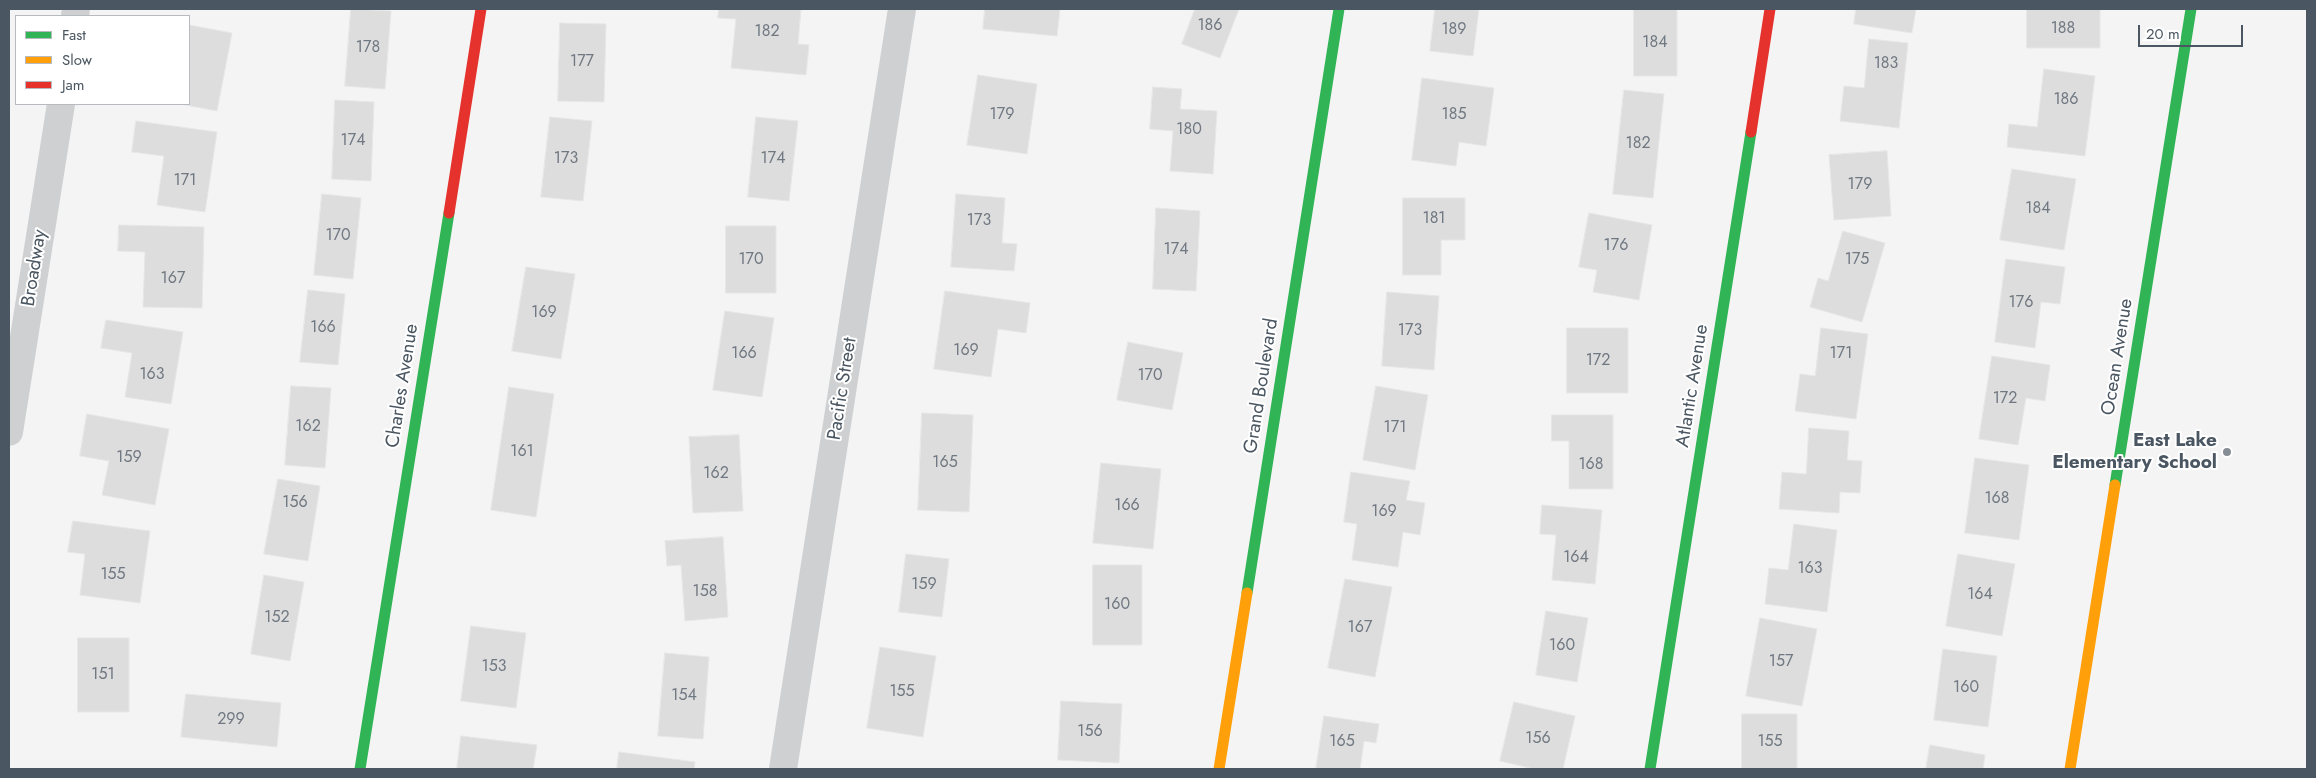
<!DOCTYPE html>
<html>
<head>
<meta charset="utf-8">
<style>
	body { margin:0 }
	#map { position:relative; width:2316px; height:778px; overflow:hidden; background:#f4f4f4; font-family:Jost,sans-serif }
	canvas { display:block }
	.frame { position:absolute; inset:0; border:10px solid #4a5661; pointer-events:none }
	.legend { position:absolute; left:15px; top:15px; width:175px; height:90px; box-sizing:border-box; background:#fff; border:1px solid #b7bbc0; margin:0; padding:6px 9px; list-style:none; font-size:15px; color:#4a5661 }
	.legend li { display:flex; align-items:center; gap:10px; height:25px }
	.legend b { width:25px; border:1px solid #b7bbc0 }
	.scale { position:absolute; left:2138px; top:25px; width:105px; height:22px; box-sizing:border-box; border:2px solid #4a5661; border-top:0; padding-left:6px; font-size:15px; line-height:18px; white-space:nowrap; color:#4a5661; -webkit-text-stroke:4px #fff; paint-order:stroke }
</style>
</head>
<body>
<div id="map">
<canvas width="2316" height="778"></canvas>
<div class="frame"></div>
<ul class="legend">
<li><b style="height:6px;background:#30b455"></b>Fast</li>
<li><b style="height:6px;background:#ff9f0a"></b>Slow</li>
<li><b style="height:6px;background:#e5322d"></b>Jam</li>
</ul>
<div class="scale">20 m</div>
</div>
<script>
const ctx = document.querySelector('canvas').getContext('2d');
ctx.lineJoin = 'round';
function paint(path, color) { ctx.fillStyle = color; ctx.fill(path, 'evenodd'); }
function stroke(path, color, width, dash) { ctx.strokeStyle = color; ctx.lineWidth = width; ctx.lineCap = dash ? 'butt' : 'round'; ctx.setLineDash(dash || []); ctx.stroke(path); }
function label(font, color, halo, rows, align = 'center') {
  ctx.font = font + ' Jost,sans-serif'; ctx.lineWidth = 4; ctx.setLineDash([]); ctx.textBaseline = 'middle'; ctx.strokeStyle = halo; ctx.fillStyle = color; for (const [text, x, y, turn = 0] of rows) {
    ctx.save(); ctx.translate(x, y); ctx.rotate((+turn || 0) * Math.PI / 180); ctx.textAlign = isNaN(turn) ? turn : align; if (halo) ctx.strokeText(text, 0, 0); ctx.fillText(text, 0, 0); ctx.restore();
  }
}
const building = new Path2D(`
	M351,9L391,11L385,89L345,86Z
	M719,9H801L798,44L809,45L806,75L731,68L736,19L718,18Z
	M985,9H1060L1057,36L983,29Z
	M1195,9H1239L1220,58L1182,44Z
	M1435,9H1479L1473,56L1430,51Z
	M1634,9H1677V76H1634Z
	M1856,9H1916L1912,33L1854,24Z
	M2027,9H2100V48H2027Z
	M560,23L606,24L604,102L558,101Z
	M189,25L232,33L217,111L180,104H189Z
	M1869,39L1908,43L1899,128L1840,121L1844,86L1864,88Z
	M2044,69L2095,76L2085,156L2007,147L2009,124L2037,127Z
	M978,75L1037,84L1027,154L967,145Z
	M1422,78L1494,88L1486,146L1459,142L1456,166L1412,160Z
	M1153,87L1182,89L1180,109L1217,111L1213,174L1170,171L1173,131L1150,129Z
	M1624,90L1664,94L1653,198L1613,194Z
	M335,100L374,102L371,181L332,179Z
	M550,117L592,121L583,201L541,197Z
	M756,117L798,121L789,201L748,197Z
	M136,121L217,132L205,212L157,205L164,156L132,152Z
	M1887,151L1891,216L1834,220L1829,155Z
	M2012,169L2076,179L2064,250L2000,240Z
	M322,194L361,198L353,279L314,275Z
	M956,194L1005,198L1002,243L1017,244L1014,271L951,267Z
	M1403,198H1465V240H1441V275H1403Z
	M1156,208L1200,211L1196,291L1153,289Z
	M1589,213L1652,225L1639,300L1593,292L1597,270L1579,267Z
	M119,225L204,227L202,308L143,307L145,252L118,251Z
	M726,226H776V293H726Z
	M1843,231L1885,243L1862,322L1810,307L1818,278L1828,281Z
	M2006,259L2065,267L2060,304L2041,302L2035,348L1995,342Z
	M526,267L575,274L561,359L512,351Z
	M308,290L345,294L338,365L300,362Z
	M945,291L1030,303L1026,333L998,329L991,377L934,369Z
	M1387,292L1439,296L1434,370L1382,366Z
	M725,311L774,318L762,397L713,390Z
	M106,320L183,332L171,404L125,397L132,353L101,348Z
	M1567,328H1628V393H1567Z
	M1821,328L1868,334L1856,419L1795,411L1800,374L1815,376Z
	M1128,342L1183,353L1172,410L1117,400Z
	M1992,356L2050,365L2045,401L2026,398L2018,445L1979,439Z
	M291,386L331,388L325,468L285,465Z
	M1376,386L1428,395L1415,470L1363,460Z
	M509,387L554,394L536,517L491,510Z
	M922,413L973,415L969,512L918,510Z
	M87,414L169,429L155,505L102,495L109,461L80,456Z
	M1552,415H1613V489H1569V441H1552Z
	M1809,428L1849,431L1847,460L1862,461L1860,493L1840,492L1839,513L1779,509L1782,472L1806,474Z
	M739,435L743,511L693,513L689,437Z
	M1975,458L2029,465L2019,540L1965,533Z
	M1101,463L1161,469L1153,549L1093,543Z
	M1351,472L1410,481L1406,500L1425,503L1420,535L1403,532L1398,567L1352,560L1357,524L1344,522Z
	M278,479L320,486L308,561L264,554Z
	M1542,505L1602,510L1595,584L1552,580L1556,535L1540,534Z
	M73,521L150,531L140,603L80,595L85,554L68,552Z
	M1794,524L1837,530L1827,612L1765,604L1769,568L1788,570Z
	M723,537L728,617L685,621L681,565L667,566L665,541Z
	M906,554L949,559L942,617L899,612Z
	M1958,554L2015,564L2002,636L1946,626Z
	M1093,565H1142V645H1093Z
	M264,575L304,582L290,661L251,654Z
	M1345,579L1392,587L1375,677L1328,668Z
	M1546,611L1588,618L1577,682L1536,675Z
	M1760,618L1817,629L1802,706L1746,696Z
	M471,626L526,633L516,708L461,701Z
	M78,638H129V712H78Z
	M880,647L936,656L923,737L867,728Z
	M1943,649L1997,656L1988,727L1934,720Z
	M665,653L709,657L703,739L658,736Z
	M186,694L281,703L277,747L181,737Z
	M1061,701L1122,704L1119,763L1058,760Z
	M1514,702L1575,716L1563,769H1534L1500,761Z
	M1742,714H1797V769H1742Z
	M1324,716L1379,724L1376,743L1364,741L1360,769H1316Z
	M461,736L537,745L533,769H457Z
	M1930,745L1985,755L1983,769H1926Z
	M619,752L695,762L694,769H617Z`);
const street = new Path2D(`
	M75,16L76,9
	M9,432L61,104
	M783,769L902,9`);
const fast = new Path2D(`
	M2115,485L2191,9
	M1247,593L1339,9
	M360,769L449,213
	M1650,769L1751,132`);
const slow = new Path2D(`
	M1219,769L1247,593
	M2070,769L2115,485`);
const jam = new Path2D(`
	M1751,132L1770,9
	M449,213L481,9`);
const markers = [
	[2227,452,5,"#868d94"]
];
const numberNames = [
	["186",1210,26],
	["188",2063,29],
	["189",1454,30],
	["182",767,32],
	["184",1655,43],
	["178",368,48],
	["177",582,62],
	["183",1886,64],
	["186",2066,100],
	["179",1002,115],
	["185",1454,115],
	["180",1189,130],
	["174",353,141],
	["182",1638,144],
	["173",566,159],
	["174",773,159],
	["171",185,181],
	["179",1860,185],
	["184",2038,209],
	["181",1434,219],
	["173",979,221],
	["170",338,236],
	["176",1616,246],
	["174",1176,250],
	["170",751,260],
	["175",1857,260],
	["167",173,279],
	["176",2021,303],
	["169",544,313],
	["166",323,328],
	["173",1410,331],
	["169",966,351],
	["166",744,354],
	["171",1841,354],
	["172",1598,361],
	["163",152,375],
	["170",1150,376],
	["172",2005,399],
	["162",308,427],
	["171",1395,428],
	["161",522,452],
	["159",129,458],
	["165",945,463],
	["168",1591,465],
	["162",716,474],
	["168",1997,499],
	["156",295,503],
	["166",1127,506],
	["169",1384,512],
	["164",1576,558],
	["163",1810,569],
	["155",113,575],
	["159",924,585],
	["158",705,592],
	["164",1980,595],
	["160",1117,605],
	["152",277,618],
	["167",1360,628],
	["160",1562,646],
	["157",1781,662],
	["153",494,667],
	["151",103,675],
	["160",1966,688],
	["155",902,692],
	["154",684,696],
	["299",231,720],
	["156",1090,732],
	["156",1538,739],
	["165",1342,742],
	["155",1770,742]
];
const streetNames = [
	["Broadway",35,268,-81],
	["Ocean Avenue",2118,357,-81],
	["Charles Avenue",403,386,-81],
	["Grand Boulevard",1262,386,-81],
	["Atlantic Avenue",1693,386,-81],
	["Pacific Street",843,389,-81]
];
const poiNames = [
	["East Lake",2217,441],
	["Elementary School",2217,463]
];
paint(building, '#ddddde');
stroke(building, '#e5e6e7', 1);
stroke(street, '#ced0d2', 28);
stroke(fast, '#30b455', 11);
stroke(slow, '#ff9f0a', 11);
stroke(jam, '#e5322d', 11);
for (const [x, y, r, color] of markers) { const dot = new Path2D(); dot.arc(x, y, r, 0, 2 * Math.PI); ctx.fillStyle = color; ctx.fill(dot); stroke(dot, '#fff', 2); }
label('16px', '#707881', null, numberNames);
label('19px', '#4a5661', '#fff', streetNames);
label('bold 19px', '#4a5661', '#fff', poiNames, 'right');
</script>
</body>
</html>
